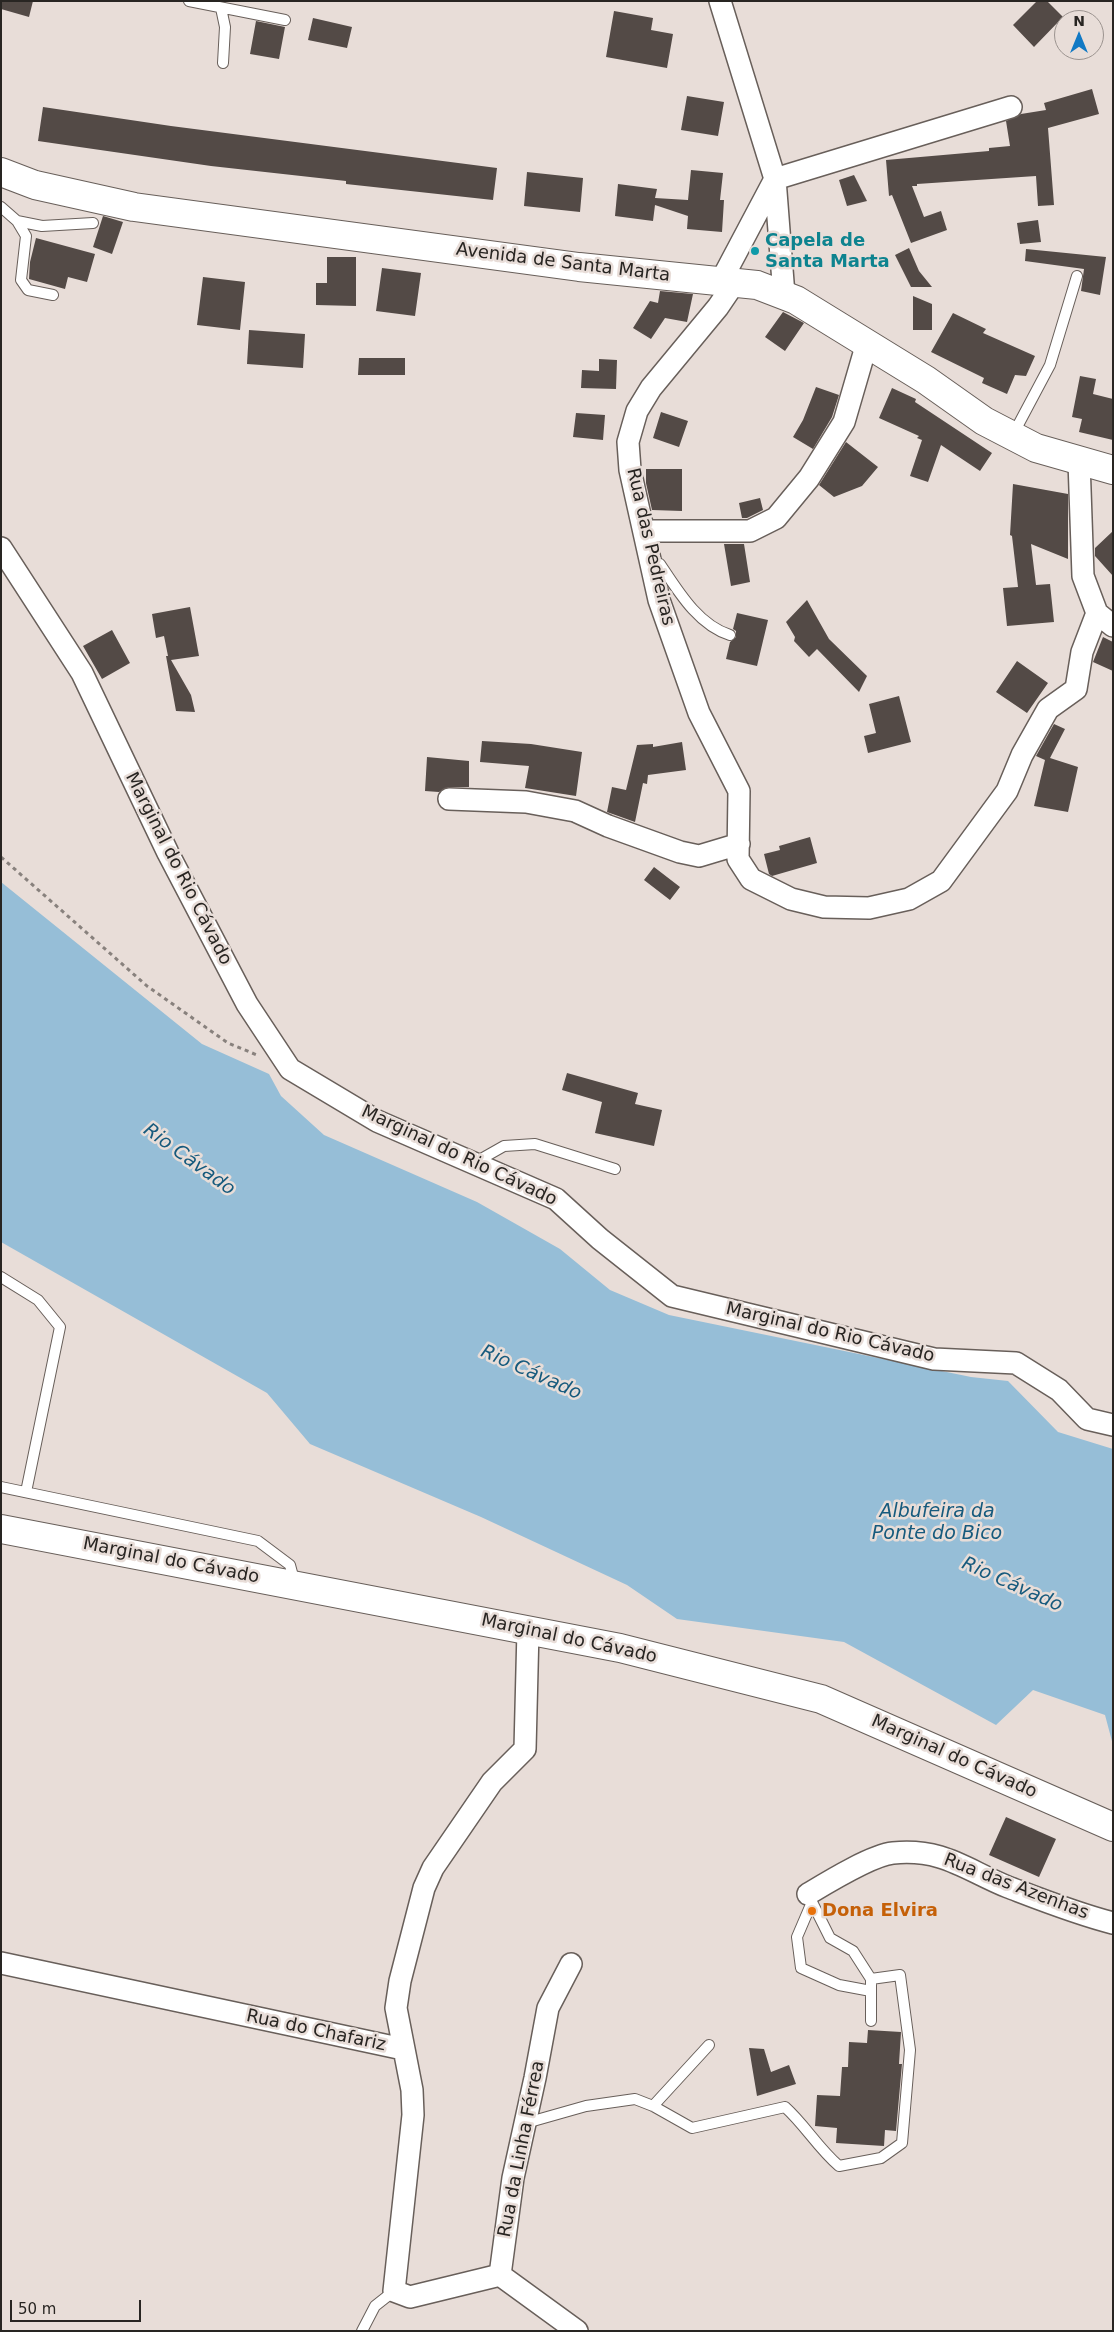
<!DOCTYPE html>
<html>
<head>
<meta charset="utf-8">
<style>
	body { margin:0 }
	#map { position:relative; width:1114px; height:2332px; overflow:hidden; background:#e8ddd8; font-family:"DejaVu Sans",sans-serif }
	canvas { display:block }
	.frame { position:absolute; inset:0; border:2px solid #282522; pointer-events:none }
	.north { position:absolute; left:1054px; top:10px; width:50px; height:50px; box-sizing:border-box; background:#e8ddd8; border:1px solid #9b938f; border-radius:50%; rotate:0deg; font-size:14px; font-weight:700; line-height:20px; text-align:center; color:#282522 }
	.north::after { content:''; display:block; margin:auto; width:18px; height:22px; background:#1179c4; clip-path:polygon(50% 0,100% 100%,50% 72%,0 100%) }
	.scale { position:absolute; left:10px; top:2300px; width:131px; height:22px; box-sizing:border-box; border:2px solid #282522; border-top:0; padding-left:6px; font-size:15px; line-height:18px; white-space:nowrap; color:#282522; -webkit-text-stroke:4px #e8ddd8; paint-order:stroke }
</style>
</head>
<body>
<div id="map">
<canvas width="1114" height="2332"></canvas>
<div class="frame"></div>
<div class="north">N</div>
<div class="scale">50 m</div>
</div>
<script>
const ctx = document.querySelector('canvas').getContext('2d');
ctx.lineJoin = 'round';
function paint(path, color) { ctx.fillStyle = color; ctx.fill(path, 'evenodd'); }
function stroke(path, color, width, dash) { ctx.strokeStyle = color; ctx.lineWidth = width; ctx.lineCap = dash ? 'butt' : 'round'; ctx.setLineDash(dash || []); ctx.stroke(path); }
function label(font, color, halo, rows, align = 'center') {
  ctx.font = font + ' "DejaVu Sans",sans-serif'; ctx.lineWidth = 5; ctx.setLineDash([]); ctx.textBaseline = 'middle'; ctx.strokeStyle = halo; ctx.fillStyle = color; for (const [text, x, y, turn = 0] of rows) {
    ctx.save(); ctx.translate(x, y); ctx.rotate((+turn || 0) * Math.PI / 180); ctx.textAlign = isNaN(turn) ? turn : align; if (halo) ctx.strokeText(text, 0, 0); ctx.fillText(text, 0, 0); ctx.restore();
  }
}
const water = new Path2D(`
	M1,882L202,1044L269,1074L281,1096L324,1135L477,1202L560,1249L610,1290L669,1315L971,1377L1008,1381L1058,1432L1113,1449V1745L1105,1715L1033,1690L996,1725L844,1642L677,1619L627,1585L481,1517L310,1444L267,1393L1,1242Z`);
const building = new Path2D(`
	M1,1H33L29,17L1,9Z
	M1037,1H1047L1063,17L1034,47L1013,25Z
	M614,11L653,18L651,30L673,34L667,68L606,57Z
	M313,18L352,27L347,48L308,40Z
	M256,21L285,27L279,59L250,54Z
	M1092,89L1099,114L1048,128L1054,205L1038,206L1036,176L917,184V186H912L924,217L941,211L947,230L911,243L892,195L889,196L886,160L989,151V148L1010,146L1006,121L1021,114L1046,110L1044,103Z
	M687,96L724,102L718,136L681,130Z
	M43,107L171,126L497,168L493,200L346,184V181L211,166L38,141Z
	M691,170L723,173L720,200H724L722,232L687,229L688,216L655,205L653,221L615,216L618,184L657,189L655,198L688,200Z
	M527,172L583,178L580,212L524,206Z
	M854,175L867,201L847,206L839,180Z
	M103,216L123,222L112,254L93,247Z
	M1038,220L1041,242L1020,244L1017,223Z
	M36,238L95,254L87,282L68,277L65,289L29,279L30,262Z
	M909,248L919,271L932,287H911L895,255Z
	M1026,249L1106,257L1100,295L1081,291L1084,269L1025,261Z
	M327,257H356V306L316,305V283H327Z
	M382,268L421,273L415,316L376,311Z
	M203,277L245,282L240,330L197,325Z
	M660,291L693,294L687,322L665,318L651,339L633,328L650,301L658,303Z
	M913,296L932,304V330H913Z
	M783,312L804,323L785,351L765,337Z
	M953,313L986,329L983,333L1035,356L1026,376L1015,375L1007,394L982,383L984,378L931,352Z
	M249,330L305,334L303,368L247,364Z
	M359,358H405V375H358Z
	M599,359L617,360L616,389L581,388L582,370L599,371Z
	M1080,376L1096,379L1093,394L1113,399V440L1079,432L1082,419L1072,417Z
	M816,387L839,395L832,417L813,449L793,437L803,420Z
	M892,388L916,399L915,402L992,453L980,471L941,445L928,482L910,476L922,440L917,438L919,436L879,418Z
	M661,412L688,421L679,447L653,438Z
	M576,413L605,415L603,440L573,437Z
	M846,442L878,467L862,486L834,497L819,485Z
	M646,469H682V511L652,510L646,483Z
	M1013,484L1068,494V559L1031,544L1036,585L1050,584L1054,622L1007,626L1003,588L1018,587L1012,536L1010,535Z
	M760,498L763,510L747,518H742L739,503Z
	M1113,531V576L1095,556V548Z
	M724,544H744L750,582L731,586Z
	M807,600L829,639L867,676L859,692L817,649L809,657L794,641L795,637L786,622Z
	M190,607L199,656L171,660L191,695L195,712L176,711L166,656H168L164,636L156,638L152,614Z
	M737,613L768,620L757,666L726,659L730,642L736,637V631L733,629Z
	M112,630L130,663L102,679L83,646Z
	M1103,637L1113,642V671L1093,662Z
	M1017,661L1048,683L1027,713L996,692Z
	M899,696L911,742L868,753L864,736L876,733L869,704Z
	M1054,724L1065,729L1050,758L1078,767L1068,812L1034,806L1045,760L1036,756Z
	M482,741L531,744L582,752L576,796L525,788L529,766L480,762Z
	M682,742L686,770L648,775L647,784L643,783L635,822L607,812L612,787L626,790L637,745L653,744V747Z
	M427,757L469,761V787H449L439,792L425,791Z
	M810,837L817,863L772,876L769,874L764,854L780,850L779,846Z
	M654,867L680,887L670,900L644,880Z
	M567,1073L638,1093L635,1104L662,1110L654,1146L595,1133L602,1102L562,1090Z
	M1006,1817L1056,1839L1039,1877L989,1855Z
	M868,2030L901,2032L899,2064H902L896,2131L885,2130L884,2146L836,2143L837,2128L815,2126L817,2095L840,2096L842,2067H848L849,2042L867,2043Z
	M749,2048L764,2049L771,2072L789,2065L796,2084L757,2096Z`);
const path = new Path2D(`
	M1,857L147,986L228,1043L257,1055`);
const lane = new Path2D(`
	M189,1L285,20
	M221,8L225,27L223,63
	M1,207L17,221L42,226L93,223
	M17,221L26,236L21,280L28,290L53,295
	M1011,434L1016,429L1050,365L1077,276
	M652,567L660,564C678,591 698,625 730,635
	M474,1163L504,1146L535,1144L615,1169
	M1,1277L38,1300L60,1327L26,1492
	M1,1487L258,1541L290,1565L295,1584
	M812,1902L797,1937L801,1968L839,1985L871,1991V1979
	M871,1991V2021
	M653,2106L709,2045
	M526,2123L586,2106L635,2099L653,2106L692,2128L785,2107C805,2125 818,2148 839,2166L881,2158L902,2143L910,2050L900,1975L871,1979L853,1951L830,1938L808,1894
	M362,2331L375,2306L394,2291`);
const street = new Path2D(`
	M720,1L775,179L1011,107
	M721,281L775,179L784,295
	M735,282L718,307L651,388L637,411L628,442L630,470L659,600L699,713L739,791L738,859L751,879L791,899L824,907L869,908L909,899L941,881L1007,791L1022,755L1048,709L1076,689L1082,652L1097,613
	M1079,461L1083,576L1097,613L1113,626
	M644,531H750L776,518L809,478L844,422L867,343
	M1,548L82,673L168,853L247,1004L290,1069L377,1121L556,1199L600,1239L672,1296L934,1359L1016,1363L1059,1390L1087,1419L1113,1425
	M449,799L526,802L575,811L608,826L680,852L699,856L739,844
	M808,1894C828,1882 872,1855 893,1853C943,1848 966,1870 1008,1887C1042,1900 1077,1914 1113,1923
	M1,1963L403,2049
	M500,2275L410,2297L394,2291L413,2115L412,2090L396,2008L400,1981L424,1888L433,1868L492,1782L525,1749L528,1630
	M500,2275L513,2178L535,2078L548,2008L571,1964
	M500,2275L577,2331`);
const secondary = new Path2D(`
	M1,172L35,185L134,207L579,267L757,285L796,300L926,380L984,421L1036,448L1113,470
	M1,1529L620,1648L821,1699L1113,1827`);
const markers = [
	[755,251,5,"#0f9aa8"],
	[812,1911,5,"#e8710a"]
];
const cultureNames = [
	["Capela de",765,241],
	["Santa Marta",765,262]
];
const streetNames = [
	["Avenida de Santa Marta",563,263,7],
	["Rua das Pedreiras",650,547,77],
	["Marginal do Rio Cávado",178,869,63],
	["Marginal do Rio Cávado",459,1156,25],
	["Marginal do Rio Cávado",830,1333,13],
	["Marginal do Cávado",171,1561,11],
	["Marginal do Cávado",569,1639,12],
	["Marginal do Cávado",954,1757,24],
	["Rua das Azenhas",1016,1887,21],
	["Rua do Chafariz",316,2031,12],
	["Rua da Linha Férrea",522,2149,-79]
];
const foodNames = [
	["Dona Elvira",822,1911]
];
const waterNames = [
	["Rio Cávado",189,1160,36],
	["Rio Cávado",531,1373,24],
	["Albufeira da",937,1512],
	["Ponte do Bico",937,1534],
	["Rio Cávado",1012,1585,24]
];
paint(water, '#96bed7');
paint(building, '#534a46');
stroke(lane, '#685f5a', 12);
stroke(street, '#685f5a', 24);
stroke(secondary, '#685f5a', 30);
stroke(path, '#88817d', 3, [4, 4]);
stroke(lane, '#fff', 10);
stroke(street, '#fff', 21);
stroke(secondary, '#fff', 28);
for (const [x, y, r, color] of markers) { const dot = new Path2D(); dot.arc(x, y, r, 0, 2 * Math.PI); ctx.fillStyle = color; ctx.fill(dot); stroke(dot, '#e8ddd8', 2); }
label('bold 18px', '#0d838f', '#e8ddd8', cultureNames, 'left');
label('18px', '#282522', '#e8ddd8', streetNames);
label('bold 18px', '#c56008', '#e8ddd8', foodNames, 'left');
label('italic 19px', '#165a7d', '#e8ddd8', waterNames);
</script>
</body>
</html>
